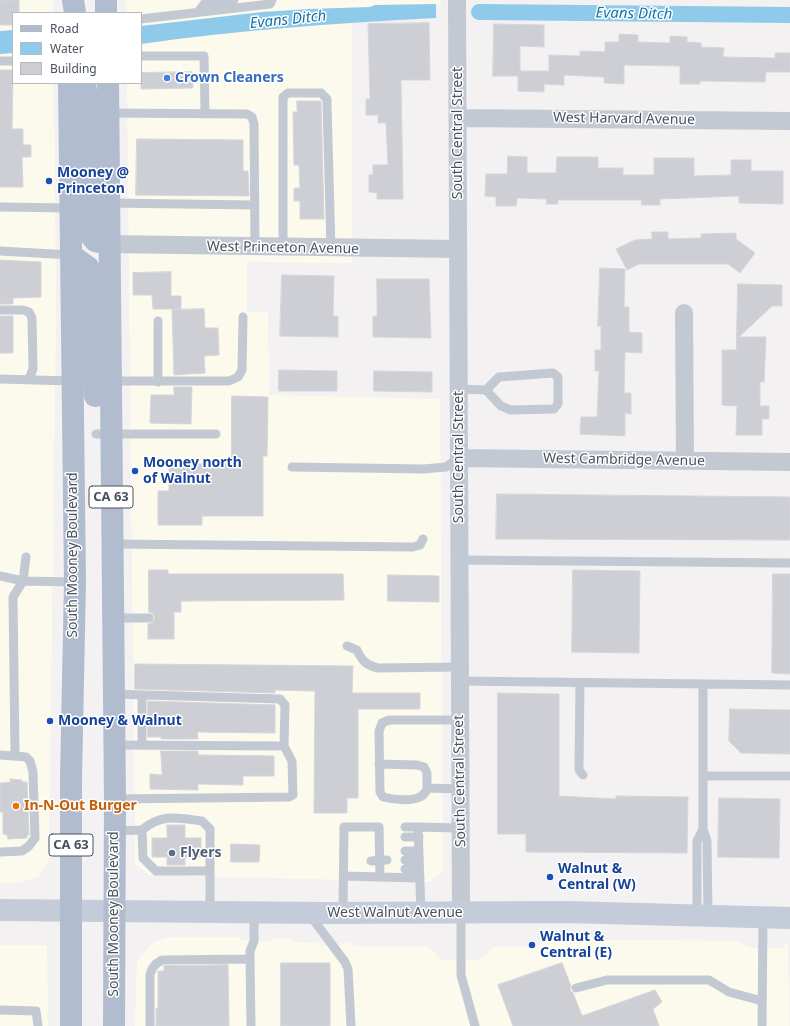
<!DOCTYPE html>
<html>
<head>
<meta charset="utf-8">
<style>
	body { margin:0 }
	#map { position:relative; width:790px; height:1026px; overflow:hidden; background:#f3f1f1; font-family:"Noto Sans",sans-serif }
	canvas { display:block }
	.legend { position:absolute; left:12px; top:12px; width:130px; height:72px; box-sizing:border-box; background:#fff; border:1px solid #b6b9bf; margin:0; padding:5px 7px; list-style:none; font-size:12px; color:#49515e }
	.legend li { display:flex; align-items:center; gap:8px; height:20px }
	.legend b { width:20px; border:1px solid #b6b9bf }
</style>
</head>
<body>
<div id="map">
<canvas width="790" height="1026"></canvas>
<ul class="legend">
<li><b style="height:5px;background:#b1bcce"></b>Road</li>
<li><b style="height:11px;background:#90caea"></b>Water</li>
<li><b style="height:11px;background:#cecfd5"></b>Building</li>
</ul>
</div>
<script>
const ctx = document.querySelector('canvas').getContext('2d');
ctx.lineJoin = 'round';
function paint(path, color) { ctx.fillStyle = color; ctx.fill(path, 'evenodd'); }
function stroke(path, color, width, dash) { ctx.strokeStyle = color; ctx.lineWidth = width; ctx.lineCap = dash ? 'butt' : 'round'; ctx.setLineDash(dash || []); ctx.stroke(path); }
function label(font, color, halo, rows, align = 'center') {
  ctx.font = font + ' "Noto Sans",sans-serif'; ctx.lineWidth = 3; ctx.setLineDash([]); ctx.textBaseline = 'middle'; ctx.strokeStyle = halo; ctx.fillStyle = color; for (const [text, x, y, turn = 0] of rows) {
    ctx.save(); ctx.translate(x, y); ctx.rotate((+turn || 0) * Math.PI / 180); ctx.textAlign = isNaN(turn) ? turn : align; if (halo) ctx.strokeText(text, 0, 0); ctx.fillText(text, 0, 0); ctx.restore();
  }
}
const commercial = new Path2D(`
	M0,0H53V13H13V30L0,31Z
	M126,0H441V4L309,9L141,26V13H127Z
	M352,22V263L247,262V312H268L269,395L440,399L443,871L430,882L149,875L135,864L127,83H141V44L210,34Z
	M13,53V83H54L56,316L49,859L40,876L19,883H0V54Z
	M168,937H237L243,940L271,941L275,938L288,939L297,942L317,943L323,946L342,945L347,942L356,946H428L441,960H479L494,947H534L548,939L736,941L750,948H782L788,942L789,1026H135L137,962L144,952L154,942Z
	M0,945H47L48,1026H0Z`);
const water = new Path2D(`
	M436,4V18C337,23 239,30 141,44V26L262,12L309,9L370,7L375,5Z
	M13,30V53L0,54V31Z`);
const canal = new Path2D(`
	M479,12L790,15`);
const building = new Path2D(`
	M0,0H19V13H13V25H0Z
	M429,23L430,80H401L403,199H377V193L369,192V175H373V165H388L386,123H378V115H366V99H370L368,24Z
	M494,24L544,25V47L520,46V71H549V55L580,56V51L605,52V42H619V34L638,35V42L670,43V36L687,37V42L701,43V47L724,48L723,57L775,58V53H790V72H766L765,82L700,81V84H680V66L624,65V84L604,83V77L564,75V85L544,84V92L518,91V76H493Z
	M0,70H13L12,129H23V145H31V157H22L23,187H0Z
	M192,72L193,88L141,89V73Z
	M297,101H321L324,219H300V201H294V188H300L299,165H294L293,112H297Z
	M137,139L243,140V171H248L249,196L136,195Z
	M508,156L527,157V173H556L557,157H598V168H623V175H654V158H694V176L731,175V160H751V171H783V204L739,203V196L660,199V205H641L642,200H558V204H546L547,199L517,198L516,206H496V197L485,196L486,174H507Z
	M652,232H668V239L701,238V234L736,233V239L755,253L740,273L728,264H639L627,270L616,249L635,240L652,239Z
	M0,260L41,262V297L13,298V304H0Z
	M600,268L625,269L624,307H629V332L642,333V353L625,352L624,393H631V414L625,413V436L580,434L581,417H597L599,371H595V350H601V326H598Z
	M171,272V296H181V309H153L152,295H133V273Z
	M282,275L334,276L333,316H338V337L280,336Z
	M377,279H429L431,338L373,337V316H377Z
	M738,284L782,285V306H772L739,337H766L764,382H760V406H769V419H762V435H736L737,406L722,405V350H736Z
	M204,309L205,328H218L219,355L204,356L205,373L174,375L172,310Z
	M0,316H13V353H0Z
	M279,370L337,371V391H279Z
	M374,371L432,372V392L374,391Z
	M174,387H192L191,424L150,423L151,395H174Z
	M232,396L268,397L267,456H263V516H202V525H158V491H169V464H231Z
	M497,494L790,497V540L496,539Z
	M149,570H168V574H343L344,600L181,601V612H174V639H148V624L152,623L155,618L152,613L149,612Z
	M573,570L640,571L639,653L572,652Z
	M773,574H790V674L772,673Z
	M388,575L439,576V602L388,601Z
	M135,664L353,666L352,693H420V709H358V798H347V813H314L315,691L275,690V693L135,689Z
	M498,693L559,694V796L616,799V796L688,797L687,853L526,852V834H498Z
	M148,701L275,705V733L197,732L198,739H161V737H148Z
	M730,709L790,710V754L741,753L729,741Z
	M161,751H198V755L274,756V776H243V785L198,784V790L150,789V774L162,775Z
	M10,779L22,780V782H27L29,835H27V838L8,839L7,835L3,834V812H0V783L11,782Z
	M719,798L780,799L779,858L718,857Z
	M167,825H185V838H201V857H185V865H167V857H152V838H167Z
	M231,844L260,845L259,862H231Z
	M281,963H330V1026H281Z
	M562,963L571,986L570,990L573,993L582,1016L655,990L662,1002L653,1009L659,1026H513L498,985Z
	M228,965L229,1026H156V1008H158V971H164V966Z`);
const service = new Path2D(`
	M198,12L205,3L234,0
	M141,19L270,4L272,0
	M141,56H204L205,114
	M0,61H13
	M107,113L247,114L252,117L254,124L255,247
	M108,203L255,205
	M0,207L71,208
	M283,248V97L288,93H321L327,99V104L331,249
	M0,251L71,255
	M0,310H23L29,312L32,318L33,369L29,379
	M0,379L72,381
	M110,381H229L238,377L242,370L243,317
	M158,382V321
	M458,389L486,390L501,406L511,410L554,409L558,404V377L553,373L499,377L486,390
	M96,434H216
	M292,467L423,469L446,467L459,458
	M112,544L413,547L420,545L423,539
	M459,560L790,563
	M0,576L23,581L75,582
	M113,618H149
	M347,646L357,650C362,661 366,665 378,668L459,667
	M459,681L790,685
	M580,683L579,770L583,775
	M113,694L280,699L285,705L284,746L292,761L293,795L289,797L115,799
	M142,695V745
	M459,720H389L382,723L379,731L380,792L383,797C395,800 424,804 427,788L460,789
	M114,745L284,746
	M0,755L26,757L30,761L33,772L35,838L29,846L22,851L0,852
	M15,755L13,597L23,581L26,557
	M379,764L417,765L424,767L427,773V788
	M703,776H790
	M405,827H418
	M703,829V684
	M142,830L143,858L156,871H210
	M114,831L142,830C162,813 178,818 202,821L210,829V912
	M405,837H419
	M405,851H419
	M405,860H419
	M371,861L387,860
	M405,869H419
	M380,877L420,878
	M343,913L344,827H379L380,877L344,876
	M421,913L418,827L460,828
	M461,913V975L475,1026
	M309,914L345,962L348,969L351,1026
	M697,916V841L703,829L707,841L708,917
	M576,988L607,980H709L729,992L762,1001
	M0,1010L36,1011L38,1026
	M150,1026V975C152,967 155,964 162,960L250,959
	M251,1026L250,959V951L254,941V913
	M762,1026L763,918`);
const minor = new Path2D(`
	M457,0L461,913
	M458,118L790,121
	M109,244L458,249
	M684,313L685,461
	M459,458L790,462`);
const secondary = new Path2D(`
	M0,910L325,913L566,912L790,918`);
const primary = new Path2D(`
	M73,0L75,13
	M106,0V13
	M69,83L75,582L71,779V1026
	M85,83L87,99L89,233L95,241L109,244
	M108,83L115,799L114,1026
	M71,255L88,267L92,274L95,396`);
const markers = [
	[167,78,4,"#3f7fe0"],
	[49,181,4,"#1a4fb4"],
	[135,471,4,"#1a4fb4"],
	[50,721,4,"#1a4fb4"],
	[16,806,4,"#e8710a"],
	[172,853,4,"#5c6f8a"],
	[550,877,4,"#1a4fb4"],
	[532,945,4,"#1a4fb4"]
];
const shields = [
	[111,497,44],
	[71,845,44]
];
const shieldNames = [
	["CA 63",111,497],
	["CA 63",71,845]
];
const shopNames = [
	["Crown Cleaners",175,78]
];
const streetNames = [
	["West Harvard Avenue",624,119,1],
	["South Central Street",458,133,-90],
	["West Princeton Avenue",283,248,1],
	["South Central Street",459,457,-90],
	["West Cambridge Avenue",624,460,1],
	["South Mooney Boulevard",73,555,-90],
	["South Central Street",460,781,-91],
	["West Walnut Avenue",395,913],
	["South Mooney Boulevard",114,914,-90]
];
const transitNames = [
	["Mooney @",57,173],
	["Princeton",57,189],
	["Mooney north",143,463],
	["of Walnut",143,479],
	["Mooney & Walnut",58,721],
	["Walnut &",558,869],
	["Central (W)",558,885],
	["Walnut &",540,937],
	["Central (E)",540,953]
];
const foodNames = [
	["In-N-Out Burger",24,806]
];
const serviceNames = [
	["Flyers",180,853]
];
const waterNames = [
	["Evans Ditch",634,14,1],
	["Evans Ditch",288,20,-6]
];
paint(commercial, '#fcfaec');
paint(water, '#90caea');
stroke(canal, '#90caea', 16);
paint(building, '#cecfd5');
stroke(building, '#d5d6dc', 1);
stroke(service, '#c2c9d2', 9);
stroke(minor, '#c2c9d2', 18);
stroke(secondary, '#c4cbd9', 22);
stroke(primary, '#b1bcce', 22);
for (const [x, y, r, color] of markers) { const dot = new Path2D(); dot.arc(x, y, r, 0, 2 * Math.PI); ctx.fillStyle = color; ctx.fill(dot); stroke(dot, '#fff', 1.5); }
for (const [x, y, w] of shields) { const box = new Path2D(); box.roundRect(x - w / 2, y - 11, w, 22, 3); ctx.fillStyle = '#fff'; ctx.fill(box); stroke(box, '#49515e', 1); }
label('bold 13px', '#49515e', null, shieldNames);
label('bold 14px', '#366cbe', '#fff', shopNames, 'left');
label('14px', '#49515e', '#fff', streetNames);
label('bold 14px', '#164399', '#fff', transitNames, 'left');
label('bold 14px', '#c56008', '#fff', foodNames, 'left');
label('bold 14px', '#4e5e75', '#fff', serviceNames, 'left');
label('italic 15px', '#1173a9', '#fff', waterNames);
</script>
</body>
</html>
